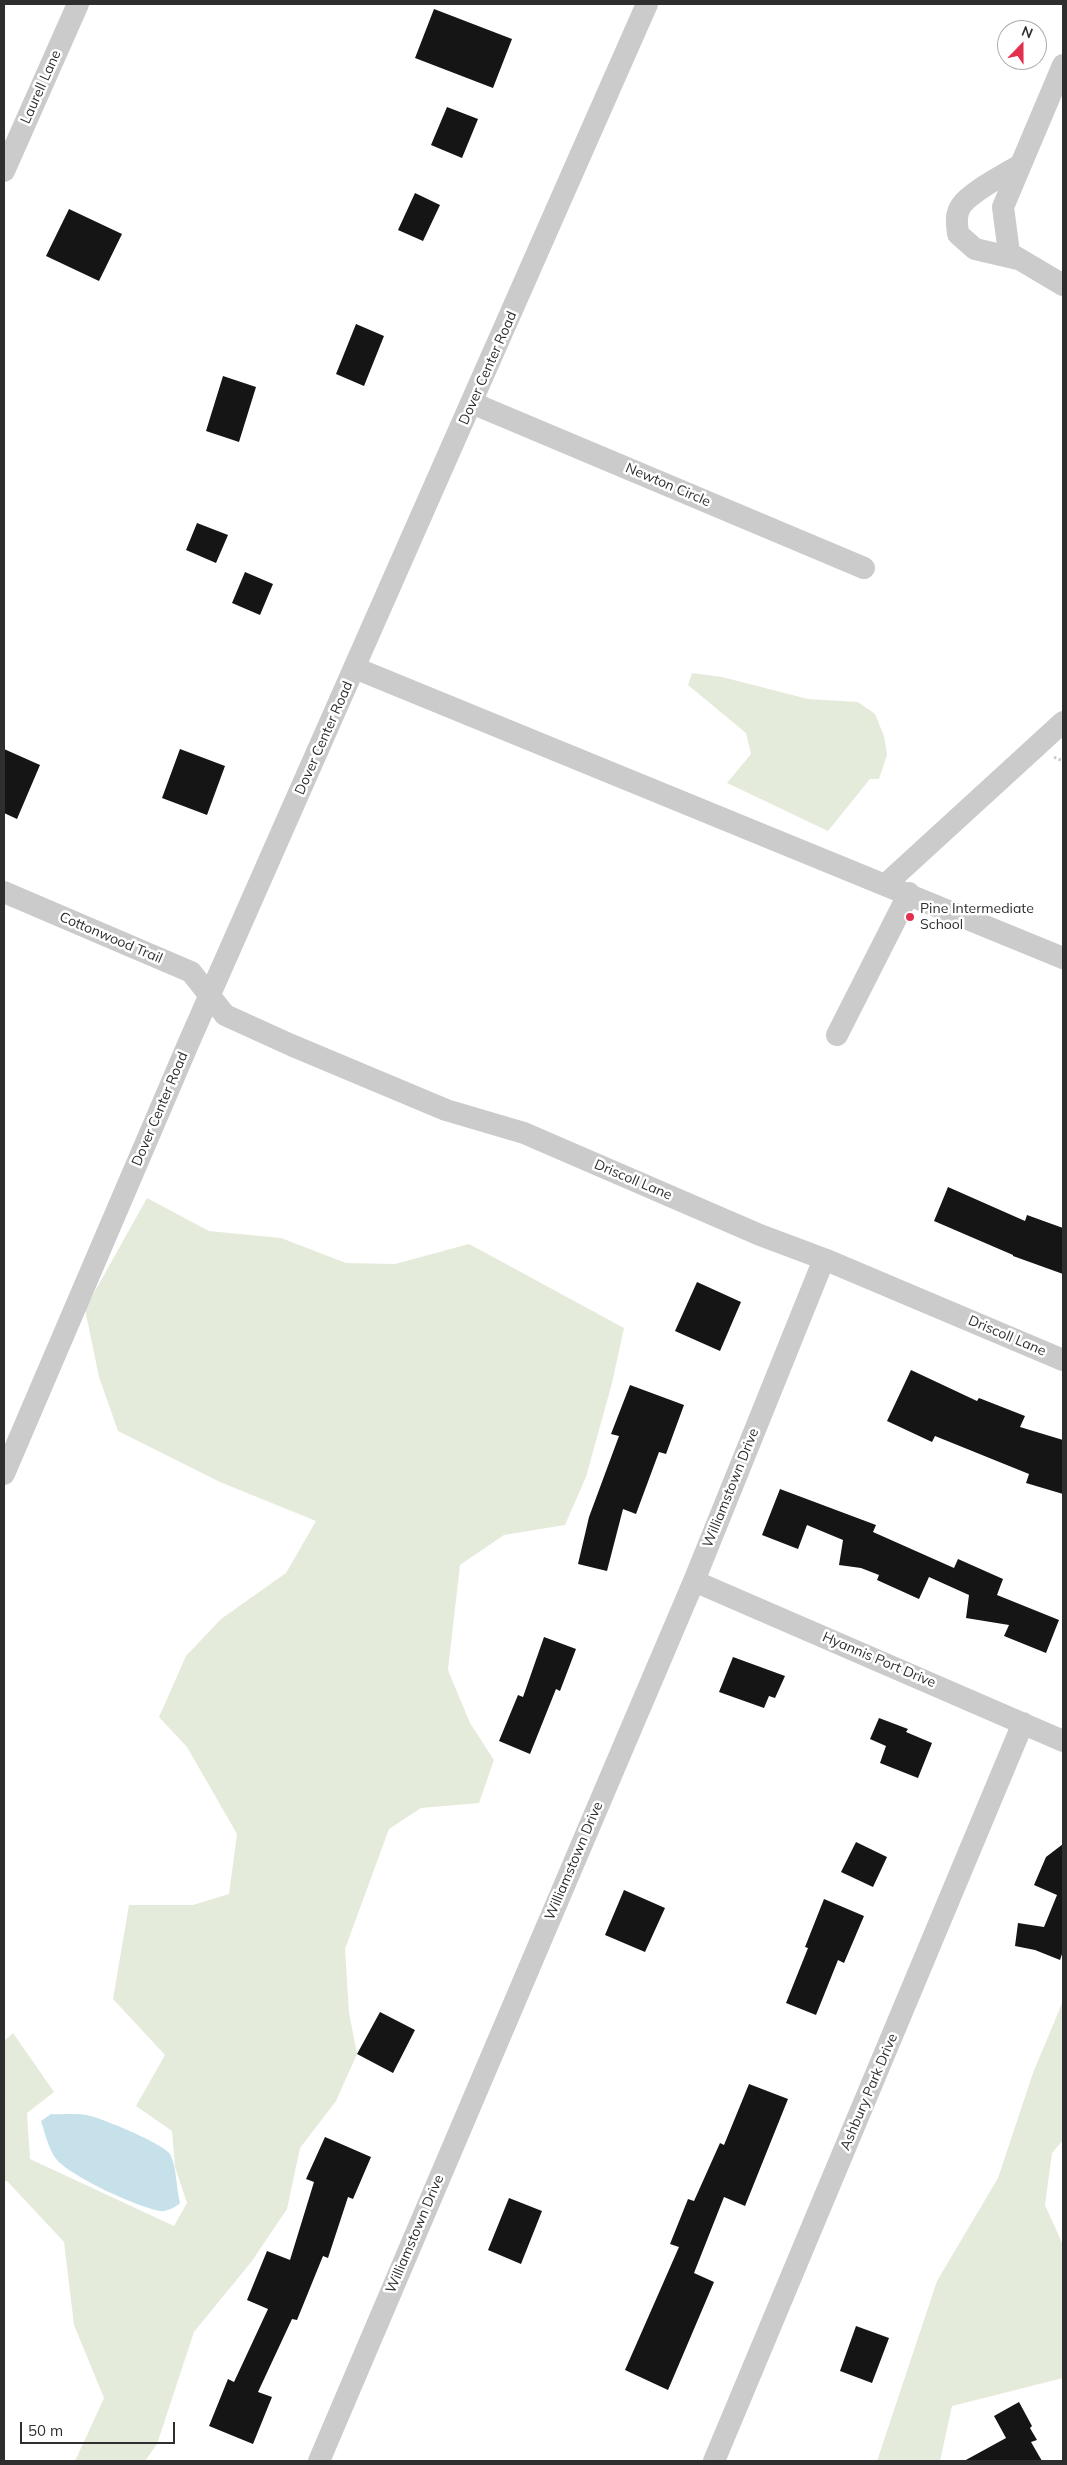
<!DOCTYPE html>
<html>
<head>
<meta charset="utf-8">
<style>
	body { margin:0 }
	#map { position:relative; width:1067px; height:2465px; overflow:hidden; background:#fff; font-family:Mulish,sans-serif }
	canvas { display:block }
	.frame { position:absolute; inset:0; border:5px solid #2e2e2e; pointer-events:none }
	.north { position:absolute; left:997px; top:20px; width:50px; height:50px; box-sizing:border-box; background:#fff; border:1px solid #ababab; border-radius:50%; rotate:22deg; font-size:14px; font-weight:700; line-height:20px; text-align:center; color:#2e2e2e }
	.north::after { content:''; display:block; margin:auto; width:18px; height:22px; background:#e4304f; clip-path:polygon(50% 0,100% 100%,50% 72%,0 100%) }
	.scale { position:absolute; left:20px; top:2422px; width:155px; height:22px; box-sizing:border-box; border:2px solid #2e2e2e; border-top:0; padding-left:6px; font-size:15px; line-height:18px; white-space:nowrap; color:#2e2e2e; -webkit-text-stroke:4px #fff; paint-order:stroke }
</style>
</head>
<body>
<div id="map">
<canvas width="1067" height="2465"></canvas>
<div class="frame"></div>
<div class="north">N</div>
<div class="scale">50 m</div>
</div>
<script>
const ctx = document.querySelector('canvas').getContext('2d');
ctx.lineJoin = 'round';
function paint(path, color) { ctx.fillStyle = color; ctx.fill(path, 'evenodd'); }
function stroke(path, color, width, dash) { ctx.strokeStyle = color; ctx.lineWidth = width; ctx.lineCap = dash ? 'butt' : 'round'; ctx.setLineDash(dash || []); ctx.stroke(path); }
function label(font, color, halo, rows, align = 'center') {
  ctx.font = font + ' Mulish,sans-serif'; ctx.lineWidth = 5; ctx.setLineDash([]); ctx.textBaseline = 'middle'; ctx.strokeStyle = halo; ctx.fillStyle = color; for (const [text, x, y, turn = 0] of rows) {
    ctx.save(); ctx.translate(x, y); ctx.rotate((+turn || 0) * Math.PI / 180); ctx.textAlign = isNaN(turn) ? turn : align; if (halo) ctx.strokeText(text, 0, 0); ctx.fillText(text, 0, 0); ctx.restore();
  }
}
const green = new Path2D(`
	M692,673L722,677L808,699L858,702L875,714L884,736L887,755L879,779H870L828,831L727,783L751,754L746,733L688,685Z
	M147,1198L209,1231L281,1238L346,1263L395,1264L469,1244L624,1328L612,1383L586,1477L565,1525L504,1535L460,1565L448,1670L470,1723L494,1760L479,1803L421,1808L389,1829L345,1949L349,2013L357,2054L336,2101L300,2148L287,2209L252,2261L194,2332L157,2444L145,2461H75L104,2398L74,2325L64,2242L8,2182L4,2180V2041L13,2033L54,2092L27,2113L30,2159L174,2226L187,2203L175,2167L172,2131L136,2106L165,2055L113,1999L129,1905H193L229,1894L237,1834L187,1747L159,1717L186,1656L221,1619L286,1573L316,1521L220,1482L118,1431L99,1377L85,1309Z
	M1063,2001V2140L1052,2153L1045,2205L1063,2245V2378L952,2406L940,2461H877L937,2281L998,2178L1033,2073Z`);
const water = new Path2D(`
	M51,2114C62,2115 75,2113 86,2115C100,2117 164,2144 170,2154C177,2167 176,2188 180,2203C176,2207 166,2212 160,2211C137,2207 72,2177 57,2160C49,2151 45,2133 41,2121Z`);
const building = new Path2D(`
	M434,9L512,39L493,88L415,58Z
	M447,107L478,119L462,158L431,145Z
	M415,193L440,205L423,241L398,230Z
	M69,209L122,234L99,281L46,256Z
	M356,324L384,336L364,386L336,374Z
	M223,376L256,387L239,442L206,431Z
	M197,523L228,535L216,563L186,550Z
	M245,572L273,584L260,615L232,603Z
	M4,749L40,765L17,819L4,813Z
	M180,749L225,766L207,815L162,798Z
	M948,1187L1025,1221L1027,1215L1063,1228V1274L1013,1256V1255L934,1221Z
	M697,1282L741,1302L720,1351L675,1331Z
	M911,1370L977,1401L979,1398L1025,1416L1020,1427L1063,1440V1494L1026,1483L1029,1474L935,1436L932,1442L887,1421Z
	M630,1385L684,1405L666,1454L659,1452L636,1514L623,1509L607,1571L578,1564L589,1517L619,1436L611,1434Z
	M780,1489L876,1525L873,1532L954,1568L958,1559L1003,1579L997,1595L1059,1620L1046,1653L1004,1636L1009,1625L966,1618L969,1595L929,1577L919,1599L877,1580L879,1575L861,1568L839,1565L843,1540L807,1525L798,1549L762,1535Z
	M544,1637L576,1649L560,1691L556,1689L530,1754L499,1741L518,1695L523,1697Z
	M733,1657L785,1676L775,1698L769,1696L764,1708L719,1692Z
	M879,1718L908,1729L906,1732L932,1743L918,1778L880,1763L886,1746L870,1739Z
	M856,1842L887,1857L873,1887L841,1872Z
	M1063,1844V1951L1060,1960L1035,1950L1015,1946L1018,1923L1044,1927L1057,1895L1034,1885L1046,1857Z
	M624,1890L665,1908L645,1952L605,1935Z
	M824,1899L864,1916L844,1963L838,1960L816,2015L786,2003L808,1948L805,1947Z
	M380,2012L415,2030L393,2073L357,2054Z
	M749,2084L788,2099L745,2206L724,2197L694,2273L714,2282L668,2390L625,2370L679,2247L670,2244L688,2199L694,2201L720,2143L724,2145Z
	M325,2137L371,2157L353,2199L348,2197L328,2258L323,2256L297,2320L292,2319L258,2392L272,2397L253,2444L209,2426L228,2379L234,2382L268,2309L247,2300L267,2251L290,2260L314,2182L306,2179Z
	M509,2198L542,2211L521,2264L488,2250Z
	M856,2326L889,2338L872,2383L840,2371Z
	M1019,2402L1032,2426L1030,2428L1037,2440L1031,2442L1042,2461H964L1006,2438L994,2416Z`);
const path = new Path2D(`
	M1054,757L1063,761`);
const minor = new Path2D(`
	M1063,65L1003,207L1009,253L1063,285
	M4,171L78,4
	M1018,259L975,249L958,234C957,224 955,215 961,206C970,192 1004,175 1020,165
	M472,403L864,568
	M355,668L1063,958
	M886,884L1063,722
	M4,892L191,972L225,1015L291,1045L446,1110L524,1133L760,1235L824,1259L1063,1360
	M837,1035L909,893
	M4,1474L189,1042L647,4
	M694,1581L1063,1741
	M319,2461L694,1581L824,1259
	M714,2461L1023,1723`);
const markers = [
	[910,917,5,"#e4304f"]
];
const streetNames = [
	["Laurell Lane",41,87,-66],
	["Dover Center Road",488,368,-66],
	["Newton Circle",668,485,23],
	["Dover Center Road",324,738,-66],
	["Cottonwood Trail",111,938,23],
	["Dover Center Road",160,1109,-67],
	["Driscoll Lane",633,1180,23],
	["Driscoll Lane",1007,1336,23],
	["Williamstown Drive",731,1488,-68],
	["Hyannis Port Drive",879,1660,23],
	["Williamstown Drive",574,1861,-67],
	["Ashbury Park Drive",869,2092,-67],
	["Williamstown Drive",415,2234,-67]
];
const poiNames = [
	["Pine Intermediate",920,909],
	["School",920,925]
];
paint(green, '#e5ebdb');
paint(water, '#c7e1eb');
paint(building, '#151515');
stroke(path, '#cbcbcb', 3, [2.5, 2.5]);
stroke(minor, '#cbcbcb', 22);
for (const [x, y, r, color] of markers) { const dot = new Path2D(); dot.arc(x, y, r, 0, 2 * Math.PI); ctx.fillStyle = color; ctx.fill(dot); stroke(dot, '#fff', 2); }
label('14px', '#2e2e2e', '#fff', streetNames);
label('14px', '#2e2e2e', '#fff', poiNames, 'left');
</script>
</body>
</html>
